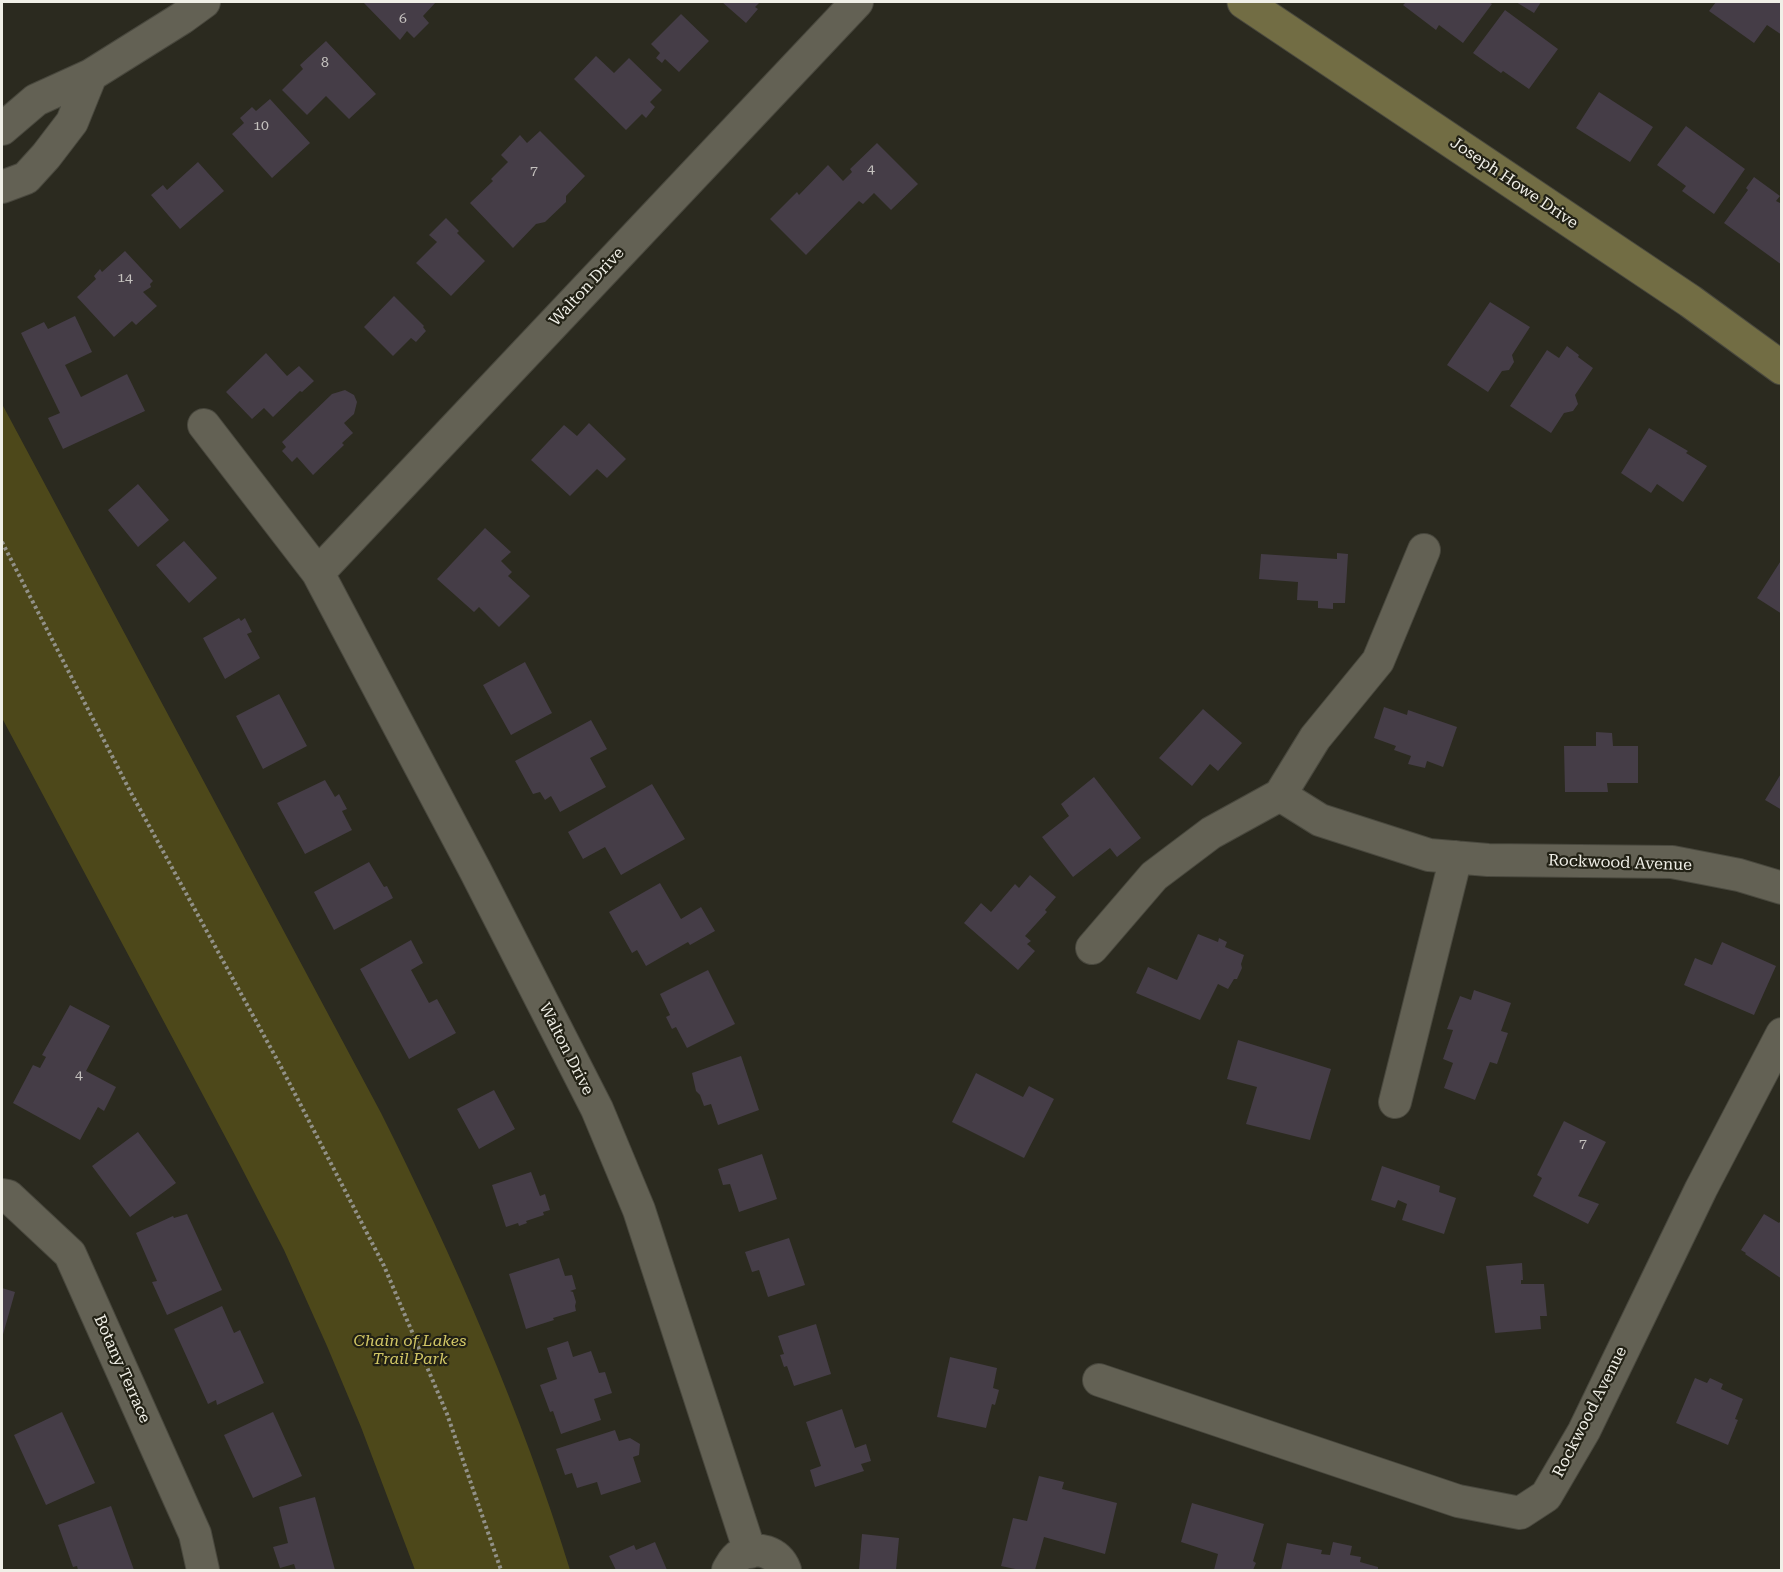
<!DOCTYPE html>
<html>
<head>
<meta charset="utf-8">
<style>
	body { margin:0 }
	#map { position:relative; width:1783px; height:1572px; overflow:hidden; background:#2b2a1f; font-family:"Roboto Serif",serif }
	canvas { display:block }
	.frame { position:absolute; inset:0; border:3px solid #f0efe7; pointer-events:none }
</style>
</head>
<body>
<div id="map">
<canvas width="1783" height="1572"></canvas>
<div class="frame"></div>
</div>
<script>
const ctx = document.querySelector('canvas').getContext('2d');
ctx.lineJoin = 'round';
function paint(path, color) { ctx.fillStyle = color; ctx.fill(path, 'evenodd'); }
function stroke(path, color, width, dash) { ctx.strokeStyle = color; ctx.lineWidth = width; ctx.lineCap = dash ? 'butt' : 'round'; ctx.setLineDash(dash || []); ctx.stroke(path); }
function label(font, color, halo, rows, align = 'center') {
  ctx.font = font + ' "Roboto Serif",serif'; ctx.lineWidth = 4.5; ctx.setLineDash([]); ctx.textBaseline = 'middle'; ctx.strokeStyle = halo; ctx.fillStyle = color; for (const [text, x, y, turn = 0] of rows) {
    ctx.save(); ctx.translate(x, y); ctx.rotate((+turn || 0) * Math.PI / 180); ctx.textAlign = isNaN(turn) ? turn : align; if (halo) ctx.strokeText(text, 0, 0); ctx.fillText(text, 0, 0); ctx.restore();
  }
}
const green = new Path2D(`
	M2,404L381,1113C455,1261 522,1413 570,1570H415L361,1427L327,1346L284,1250L236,1157L2,718Z`);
const building = new Path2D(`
	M363,2H436L423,16L429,23L414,38L407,31L400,40Z
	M722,2H760L755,7L758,9L746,23Z
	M1406,2H1489L1492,4L1463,43L1439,25L1436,30L1403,5Z
	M1516,2H1541L1534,13Z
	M1716,2H1782V35L1767,25L1754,43L1709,11Z
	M1505,10L1558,49L1529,89L1503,71L1501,73L1473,53Z
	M681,14L709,41L679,72L665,59L662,63L656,58L660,53L651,44Z
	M326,41L376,94L349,119L326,96L307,115L282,90L303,69L300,65Z
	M596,56L614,73L629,58L662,90L650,102L655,107L646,118L642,114L626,130L574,79Z
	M1599,92L1653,127L1630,162L1576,128Z
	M270,99L310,143L272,178L232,134L244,123L240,118L252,107L256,111Z
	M1686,126L1745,169L1714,214L1682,191L1686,186L1657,165Z
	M540,131L585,176L566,196V202L545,222L536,224L513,248L470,203L493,181L491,179L508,162L501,155L520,135L527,143Z
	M877,143L918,184L891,210L874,193L863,204L859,201L806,255L770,219L797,192L799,195L828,165L843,181L852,172L850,169Z
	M198,162L224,191L180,229L151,195L163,185L167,190Z
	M1754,177L1780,196L1776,201L1782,204V265L1724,223L1748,190L1746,188Z
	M446,218L459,231L457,233L485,261L451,296L416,263L437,242L429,235Z
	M125,251L153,281L150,284L151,287L143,292L157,306L136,325L132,321L114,337L77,297L96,279L94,276L100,269L102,272Z
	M394,296L424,326L423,327L426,331L416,342L411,338L393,356L364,327Z
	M1490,302L1530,327L1512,355L1514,362L1509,370L1502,371L1488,392L1447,365Z
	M75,316L92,352L65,365L81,397L127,374L145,411L63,449L48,418L60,413L21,333L44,322L48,329Z
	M1567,346L1579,355L1578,357L1593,368L1575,395L1578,404L1573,411L1564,413L1551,433L1510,406L1547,350L1559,358Z
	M266,353L287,376L299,366L314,381L302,392L300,391L273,417L264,408L252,419L226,392Z
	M345,390L354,395L357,402L354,414L344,423L353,433L342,443L344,445L313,475L297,457L292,462L282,451L286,447L282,442L332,394Z
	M589,423L626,459L607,478L597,469L570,496L531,460L564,425L577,436Z
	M1649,428L1688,451L1686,453L1707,466L1683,502L1657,484L1651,493L1621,473Z
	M138,484L169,520L138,547L108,510Z
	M485,528L511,552L501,561L512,572L508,576L530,596L499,627L479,607L474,612L437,579Z
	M184,541L217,578L189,603L156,565Z
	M1337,553L1348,554L1345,603H1333V609L1318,608V601L1297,600L1298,582L1259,579L1261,554L1337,559Z
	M1782,559V614L1757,598Z
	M239,618L241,621L245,618L252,632L247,634L260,658L225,679L203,638Z
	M525,662L552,713L511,735L483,685Z
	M279,694L307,746L263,769L236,716Z
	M1384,707L1407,715L1408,710L1457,727L1443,767L1427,761L1425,768L1408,764L1411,756L1394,750L1396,746L1374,738Z
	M1203,709L1242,743L1218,771L1210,764L1192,786L1159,758Z
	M591,720L607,749L590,758L606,787L560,812L551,796L545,800L540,792L533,794L515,761Z
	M1596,732L1612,733L1613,746H1638V783H1607L1608,792H1565L1564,746H1596Z
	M1782,772V810L1765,800Z
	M1094,777L1141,838L1117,857L1110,848L1073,877L1042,837L1069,816L1061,804Z
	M325,780L335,797L339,794L347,809L342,811L352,830L305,854L277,803Z
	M652,784L685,839L621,875L605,847L583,859L568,832Z
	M369,862L384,887L387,886L393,898L334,930L314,892Z
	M1030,875L1056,897L1045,910L1047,912L1025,936L1031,941L1027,944L1035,951L1018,970L964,923L981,903L991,912L1015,884L1019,888Z
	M660,883L681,919L701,907L715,931L690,945L688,942L646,966L637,950L632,953L609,912Z
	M1198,934L1218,942L1219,938L1227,942L1225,947L1244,955L1241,964L1242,968L1237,979H1234L1228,989L1218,984L1200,1020L1136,993L1148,967L1177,980Z
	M411,940L423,963L411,970L429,1003L437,999L456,1033L409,1059L360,969Z
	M1722,942L1776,966L1754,1015L1684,985L1695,958L1712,965Z
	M708,970L735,1024L687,1048L676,1027L672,1029L666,1017L670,1015L660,994Z
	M1474,990L1511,1003L1501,1031L1508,1033L1497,1064L1490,1062L1475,1100L1444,1088L1453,1063L1443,1059L1453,1030L1447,1029L1460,996L1471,1000Z
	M70,1005L110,1026L86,1071L116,1087L104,1111L98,1107L80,1140L13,1103L33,1065L40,1068L46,1057L42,1055Z
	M1238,1040L1331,1069L1310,1140L1246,1124L1257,1087L1227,1079Z
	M741,1056L759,1110L718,1125L711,1104L704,1106L700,1095L696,1091L692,1073Z
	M976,1073L1023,1097L1029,1086L1054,1099L1024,1158L952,1122Z
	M494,1090L515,1129L479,1149L457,1109Z
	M1564,1121L1606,1142L1578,1196L1599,1204L1588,1224L1533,1196L1542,1178L1537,1175Z
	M138,1132L176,1183L130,1217L92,1166Z
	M762,1154L777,1199L739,1212L730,1184L723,1185L718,1169Z
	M1382,1166L1440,1186L1439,1192L1456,1198L1444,1234L1402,1220L1407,1204L1398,1200L1395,1208L1371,1200Z
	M531,1172L540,1196L545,1194L550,1210L543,1212L544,1215L526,1221L527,1223L519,1226L518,1223L506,1227L492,1185Z
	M187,1214L222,1290L167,1315L152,1282L157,1281L136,1233L173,1216L174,1218Z
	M1764,1214L1779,1223L1782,1219V1279L1745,1254L1746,1253L1741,1250Z
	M789,1238L805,1285L768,1297L759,1270L752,1272L745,1252Z
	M559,1258L565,1276L572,1275L576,1289L570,1291L573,1292L576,1302L575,1306L576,1311L553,1318L554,1320L526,1329L509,1274Z
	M1522,1263L1523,1280H1521V1284H1544L1547,1316H1540L1541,1329L1495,1333L1486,1266Z
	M2,1288L15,1292L2,1338Z
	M222,1306L234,1333L240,1330L264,1383L217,1405L216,1400L208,1404L174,1329Z
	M816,1324L831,1374L794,1386L787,1366L784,1367L780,1355L784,1354L778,1336Z
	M568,1341L573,1357L591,1351L599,1373L605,1372L612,1393L594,1399L601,1420L561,1434L553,1411L550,1412L540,1385L557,1379L547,1348Z
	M950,1357L997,1368L993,1388L999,1390L995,1405L992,1404L986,1428L937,1417Z
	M1695,1378L1707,1383L1710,1378L1723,1384L1721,1389L1743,1399L1735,1419L1738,1420L1728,1445L1676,1423Z
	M842,1409L855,1448L866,1444L871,1461L861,1464L864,1471L815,1487L810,1470L821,1466L806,1422Z
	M62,1412L95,1483L46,1505L14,1435Z
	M273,1412L302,1476L253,1498L224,1435Z
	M615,1430L619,1441L630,1438L640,1444L639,1455L633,1457L641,1482L601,1495L597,1482L577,1488L572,1473L565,1475L556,1449Z
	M1039,1476L1064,1482L1062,1489L1117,1503L1105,1554L1044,1537L1035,1570H1020L1001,1566L1013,1518L1027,1521Z
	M315,1497L335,1570H296L294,1564L280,1568L273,1547L288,1543L279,1507Z
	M1192,1503L1264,1524L1253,1561L1256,1563L1253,1570H1214L1218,1554L1181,1542Z
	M111,1506L134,1570H78L77,1566L73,1567L58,1525Z
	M862,1534L899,1538L896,1570H859Z
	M655,1542L667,1570H616L609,1556L634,1545L636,1550Z
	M1333,1542L1352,1546L1350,1555L1361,1557L1360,1562L1378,1567V1570H1281L1287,1543L1322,1550L1321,1554L1330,1555Z`);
const path = new Path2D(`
	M2,542L130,791L280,1065L384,1266L447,1414L501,1570`);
const minor = new Path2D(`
	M2,129L36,100L91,75L182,18L204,2
	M2,187L26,178L46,156L72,122L91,75
	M204,425L318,573L475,870L597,1109L639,1210L750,1552
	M318,573L857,2
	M1280,795L1320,820L1429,855L1488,860L1672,862L1739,875L1782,888
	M1092,948L1154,876L1211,833L1280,795L1315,738L1378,661L1424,550
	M1395,1102L1456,857
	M2,1195L8,1196L70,1254L195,1534L203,1570
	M1099,1380L1458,1501L1520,1513L1546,1496L1584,1431L1701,1189L1782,1034
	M728,1570C731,1565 734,1558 740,1555C757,1545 778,1552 785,1570`);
const secondary = new Path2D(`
	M1244,2L1690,301L1782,368`);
const numberNames = [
	["6",403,19],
	["8",325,63],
	["10",261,126],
	["4",871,169],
	["7",534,171],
	["14",125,278],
	["4",79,1075],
	["7",1583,1144]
];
const streetNames = [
	["Joseph Howe Drive",1514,183,34],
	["Walton Drive",587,287,-47],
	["Rockwood Avenue",1620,863,2],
	["Walton Drive",566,1049,63],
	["Botany Terrace",122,1369,66],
	["Rockwood Avenue",1590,1412,-63]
];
const parkNames = [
	["Chain of Lakes",410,1341],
	["Trail Park",410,1359]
];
paint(green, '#4d481a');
paint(building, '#453d47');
stroke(minor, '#49483e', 34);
stroke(secondary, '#49483e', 35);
stroke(path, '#929188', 4, [3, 3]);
stroke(minor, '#636154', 32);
stroke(secondary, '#726d44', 33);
label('14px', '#c5c2bf', null, numberNames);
label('16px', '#f0efe7', '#222115', streetNames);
label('italic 16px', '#d1c665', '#222115', parkNames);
</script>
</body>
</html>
